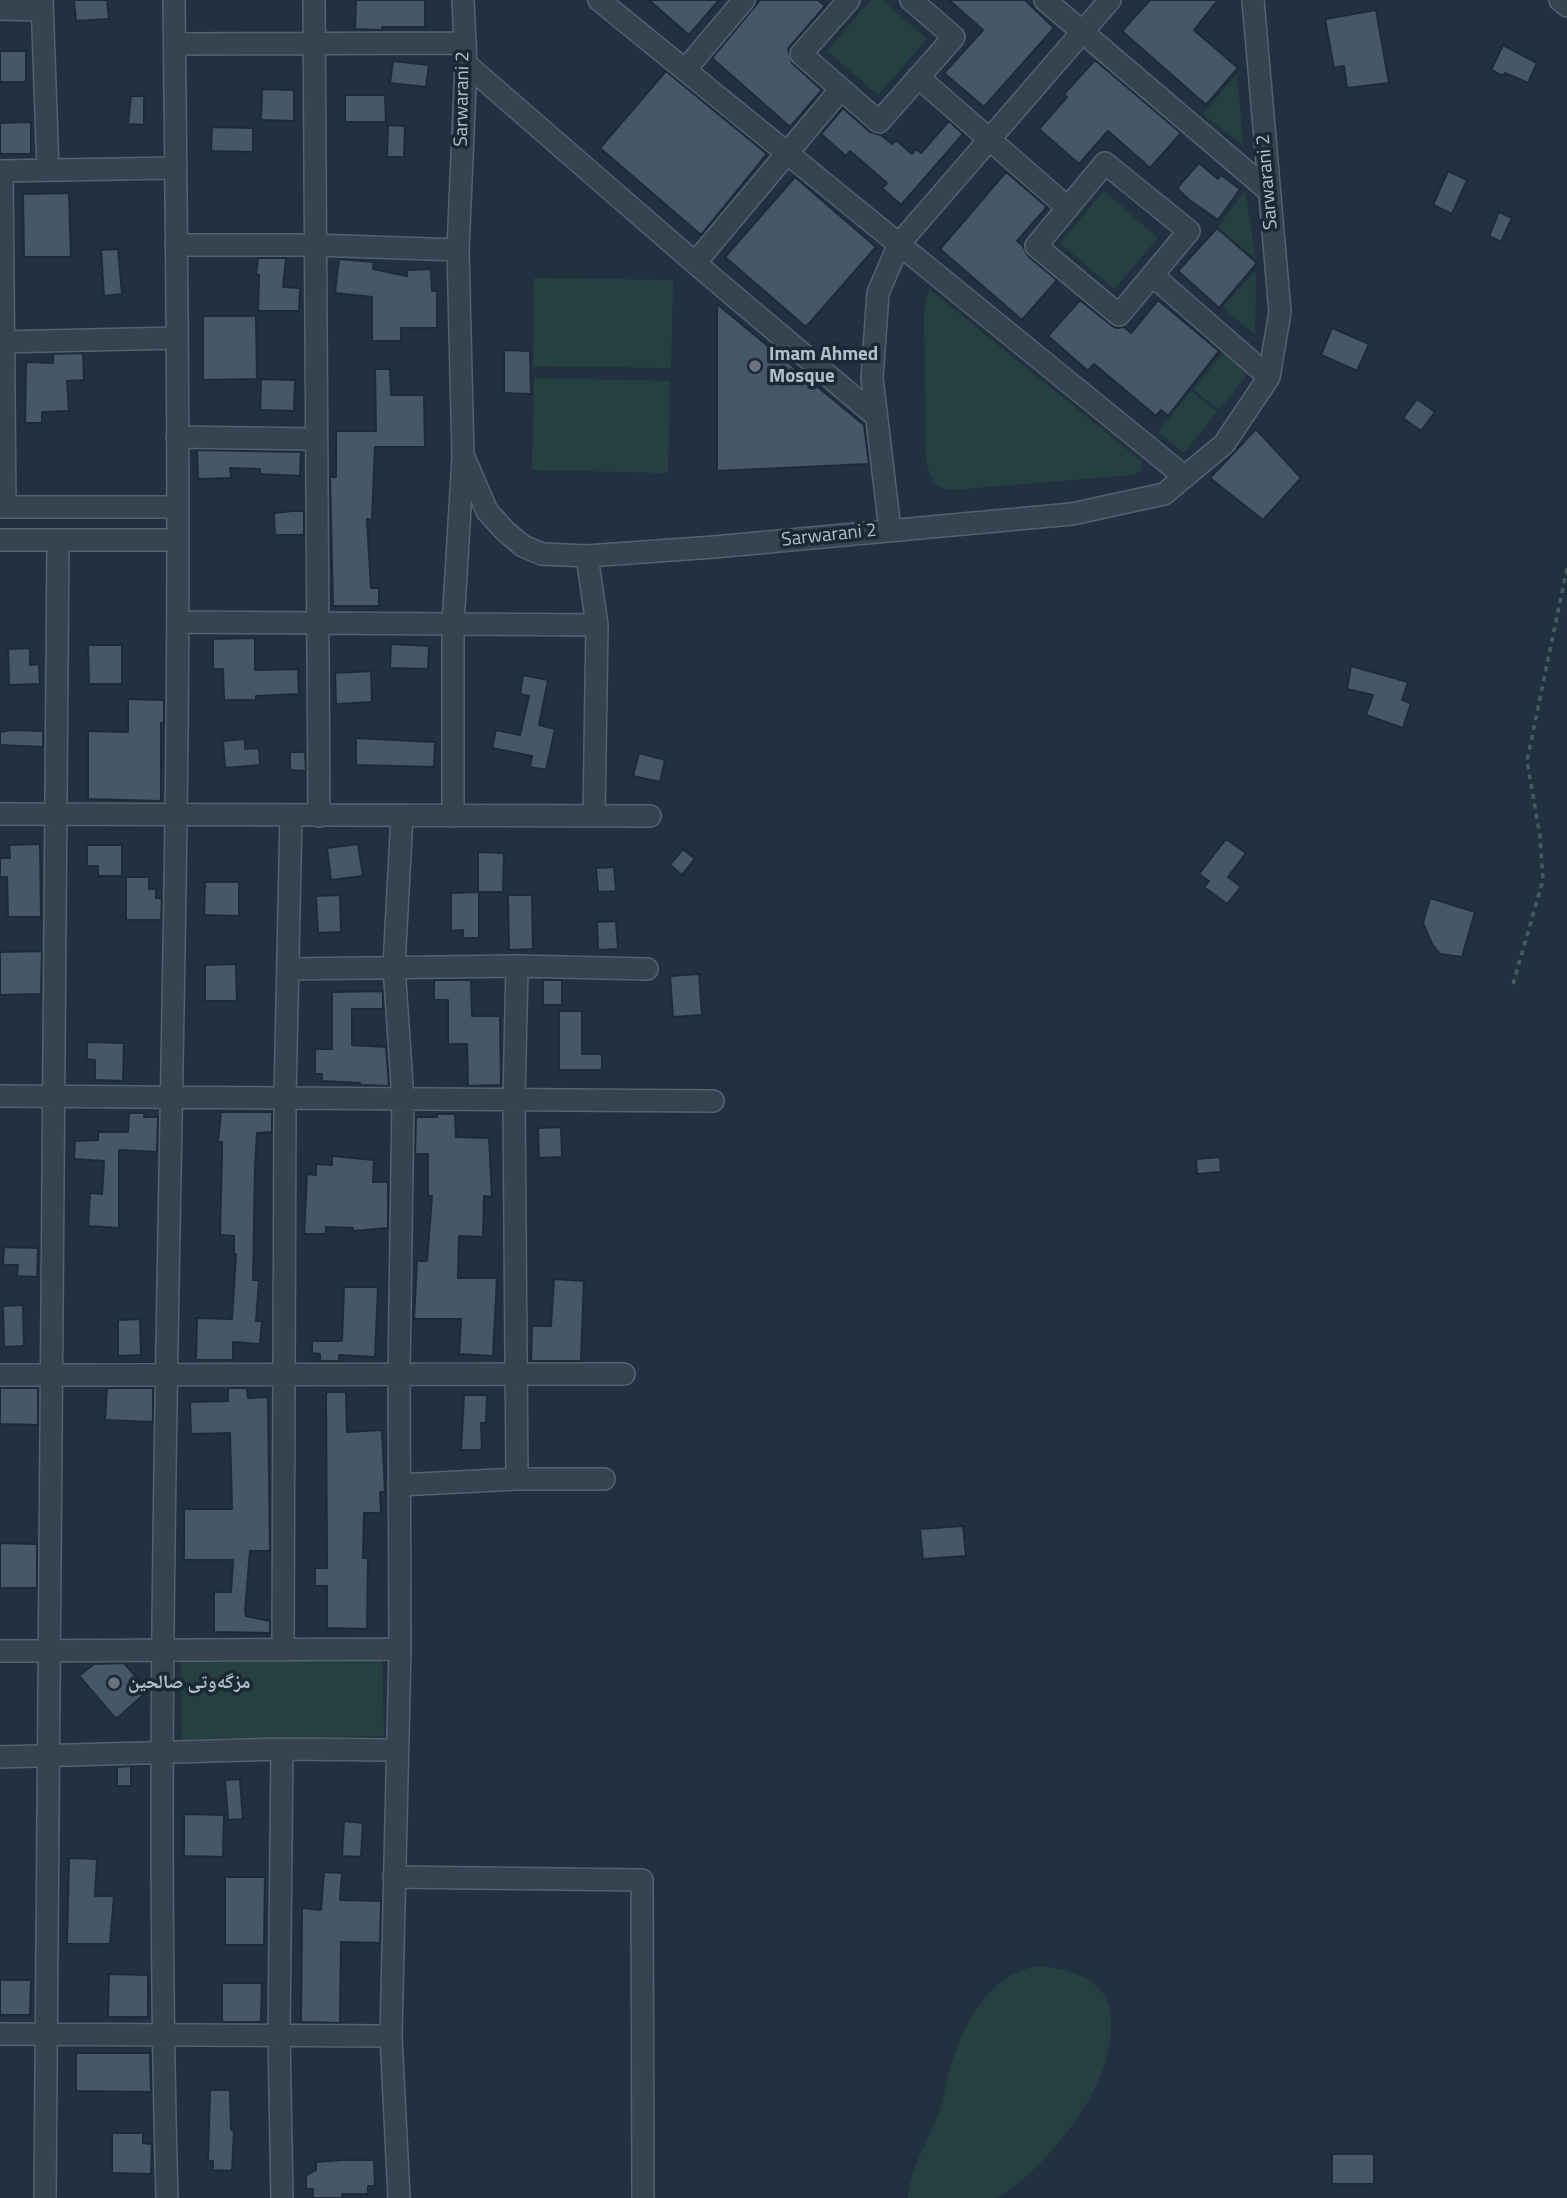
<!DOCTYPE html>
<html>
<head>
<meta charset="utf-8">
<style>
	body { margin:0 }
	canvas { display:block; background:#223140 }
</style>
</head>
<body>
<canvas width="1567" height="2198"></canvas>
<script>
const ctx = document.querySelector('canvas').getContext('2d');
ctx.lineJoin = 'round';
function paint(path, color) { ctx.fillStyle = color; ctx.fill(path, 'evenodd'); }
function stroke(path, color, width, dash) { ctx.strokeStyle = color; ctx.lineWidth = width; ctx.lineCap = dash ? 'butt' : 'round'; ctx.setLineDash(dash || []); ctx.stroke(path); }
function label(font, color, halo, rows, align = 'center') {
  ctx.font = font + ' "Titillium Web","Noto Naskh Arabic",sans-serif'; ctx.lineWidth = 7; ctx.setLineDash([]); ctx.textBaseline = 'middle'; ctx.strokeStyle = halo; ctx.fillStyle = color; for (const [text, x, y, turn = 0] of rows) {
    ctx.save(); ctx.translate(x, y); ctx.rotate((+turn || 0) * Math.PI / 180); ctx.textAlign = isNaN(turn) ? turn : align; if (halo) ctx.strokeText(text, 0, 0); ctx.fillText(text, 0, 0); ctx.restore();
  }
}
const green = new Path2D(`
	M871,0H882L927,39L878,95L827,51Z
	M1237,74L1243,145L1203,114Z
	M1104,191L1158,238L1114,289L1060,243Z
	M1245,191L1256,259L1217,228Z
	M1256,270L1255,335L1223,307Z
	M534,278L673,280L671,368L533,366Z
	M929,289L1141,461L1142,470L1132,475L951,490C932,486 930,477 926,459L924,310Z
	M1226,350L1251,370L1219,410L1193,389Z
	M534,378L670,381L668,473L532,470Z
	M1191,391L1217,412L1184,453L1158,432Z
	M181,1660H382L384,1736L182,1739Z
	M1043,1966C1063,1969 1087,1974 1101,1991C1111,2002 1112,2018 1111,2032C1107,2083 1075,2126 1041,2162C1031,2172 1008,2194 994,2198C988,2198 979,2198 973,2198C951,2198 930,2198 908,2198C910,2167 929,2141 939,2113C943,2101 945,2088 948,2076C961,2029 988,1970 1043,1966Z`);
const building = new Path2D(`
	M74,0H107L109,19L76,21Z
	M356,0H425V27H382V30L355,29Z
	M649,0H719L689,35Z
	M760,0H818L825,6L788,49L792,63L822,90L790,127L712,58Z
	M949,0H1025L1054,28L984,107L944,73L983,30Z
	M1150,0H1218L1194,30L1238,68L1206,105L1122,31Z
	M1376,10L1389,83L1347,88L1344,66L1334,68L1325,19Z
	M1503,45L1537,63L1528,83L1505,73L1503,76L1491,70Z
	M0,51H26V82H0Z
	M1095,60L1181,133L1150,168L1108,131L1079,164L1039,129L1067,97L1064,94Z
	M393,61L429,65L426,87L390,83Z
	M666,71L767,154L701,235L600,148Z
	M262,89L294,90V121L261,120Z
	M345,95H385L386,122H345Z
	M131,96H144V125L128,124Z
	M843,108L870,132L881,135L892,144L896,140L912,154L916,149L921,153L949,121L963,134L901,205L882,188L887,183L850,151L846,156L821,134Z
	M31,122V154H0V123Z
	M388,125L405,126L404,157H387Z
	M212,127L253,128V152L211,151Z
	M1199,163L1218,179L1221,175L1240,189L1218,220L1188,199L1177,188Z
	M1448,171L1467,180L1452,214L1433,205Z
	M1006,172L1047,207L1017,241L1023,246L1028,256L1057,280L1022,320L940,249Z
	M795,177L876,247L806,327L725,257Z
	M69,193L71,257H24L23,194Z
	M1499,212L1512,218L1501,242L1489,236Z
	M1217,228L1257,263L1219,308L1178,271Z
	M118,249L122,294L104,296L101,250Z
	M258,258H286L283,287L300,288L299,311H258L259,275H256Z
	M339,259L374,262L373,269L407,276V270L431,269L432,291H437V328H401V341H372V297L335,293Z
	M1080,300L1111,325L1117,328L1124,327L1131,333L1158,300L1219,351L1168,416L1161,410L1156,416L1094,364L1088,371L1048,336Z
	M717,304L864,425L869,464L717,471Z
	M203,316H256L257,379L203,380Z
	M1332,328L1369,344L1357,371L1321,355Z
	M504,350L530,351L531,394L504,393Z
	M83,353L84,380L67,381L69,411L42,412V423H25L26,362L53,363V354Z
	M375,369H390L391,395H424L425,447H375L372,520L367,519L371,588H379V606H333L330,477H336V431H376Z
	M261,379L295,380L294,411L260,410Z
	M1417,399L1435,412L1421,431L1403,418Z
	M1256,429L1301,478L1263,520L1210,478Z
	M197,450L301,452L300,476L260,474V469L230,468L231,478L198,479Z
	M292,511H304V535H275L274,513Z
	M255,638V670L298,669L299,694L256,696V700H224L223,669H213V639Z
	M391,644L429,646L428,669L390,668Z
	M88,645H122V684H89Z
	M30,648V665L39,664L40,684L9,685L8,649Z
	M1351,666L1408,682L1402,700L1411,703L1403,728L1366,715L1373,695L1347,689Z
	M371,671L372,702L336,704L335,673Z
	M523,675L548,680L539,725L555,729L546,770L530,767L532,756L492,748L496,730L520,735L529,696L520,694Z
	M128,699L164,700V723H161V801L88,799V731L128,732Z
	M12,730L43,731V747L0,745V732Z
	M356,738L435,742L434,767L356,765Z
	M245,739V749L259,748L260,765L225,768L223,741Z
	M290,752H305L306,771L290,770Z
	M639,753L665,760L660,782L633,776Z
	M1226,839L1246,853L1228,877L1241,887L1227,904L1204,887L1209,881L1199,874Z
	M40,844L41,917H8L7,877H0V858H10L9,845Z
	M358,844L363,876L331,880L327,848Z
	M87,845H122V876H98V866H87Z
	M683,849L695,859L682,875L670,865Z
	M478,852L504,853L503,892H478Z
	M614,867L616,891L598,892L596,868Z
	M126,877H149V889H156V898H162L161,920H126Z
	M205,882H239V916L204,915Z
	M479,892V938H463V930L451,931V893Z
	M340,895L341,932L318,933L316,896Z
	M508,895H532L533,949L509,950Z
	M1430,898L1475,912L1462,957L1440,954L1432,944L1423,923Z
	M616,921L618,949L598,950L597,922Z
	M42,951L41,994L0,995V952Z
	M236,964L237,1001H205V965Z
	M699,974L702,1015L673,1017L670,976Z
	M434,980H471L472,1016H500L501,1085L468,1086L467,1044H448V1000H434Z
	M543,980H562V1005H543Z
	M383,991V1009H352V1045L386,1047L389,1086L360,1085V1083L322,1081V1074H315V1049H332V992Z
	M559,1011H582V1054H602V1070H559Z
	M87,1042L124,1043L123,1081L95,1080V1060L87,1059Z
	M221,1112H272V1132L257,1133L255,1169L253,1280H259L256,1321H262L260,1344L233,1342V1360H196L197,1318L232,1319L236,1254H234V1236L220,1235L222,1153V1142H218Z
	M129,1113H145L144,1117H158L157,1152L119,1150V1228L88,1226L90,1193L102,1194L104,1161L74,1159L75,1141L98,1140V1132H128Z
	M437,1114H455L456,1137L489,1138L492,1197L484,1196L483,1237L459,1236L458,1278H497L493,1356L459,1354L461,1319H414L417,1261H427L432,1196H428V1154H415L416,1117H437Z
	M561,1127L562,1157L539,1158L538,1128Z
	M332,1156L374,1160L373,1182H388V1228L353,1231V1228L326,1227V1234H304L307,1174L316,1175V1164L332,1165Z
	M1220,1157L1221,1172L1197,1174L1196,1159Z
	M4,1247L38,1248L37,1277L17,1276L18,1265H3Z
	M554,1279L584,1281L581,1361H531L532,1326H551Z
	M344,1287H378L375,1357L339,1355V1361H320V1354L312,1353V1341H342Z
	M23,1305L24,1346L4,1347L3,1306Z
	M140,1319L141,1355L118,1356V1320Z
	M0,1388H38V1425L0,1424Z
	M107,1388H153V1422L105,1420Z
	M228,1388H247L248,1398L268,1397L270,1551H250L245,1611L246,1616L270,1621V1633L214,1632V1592H231L233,1560H184V1509H232L230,1433L191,1434L190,1402L228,1401Z
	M326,1392H346L347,1432L382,1430L385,1492H380L381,1513H364L363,1558H368L367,1629L327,1628V1586H315V1568H327Z
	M464,1395H487L486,1423H481L482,1450H461Z
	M963,1526L966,1556L923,1559L920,1529Z
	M0,1543L37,1544V1588H0Z
	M124,1663L148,1691L116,1719L79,1676L94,1664Z
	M131,1766V1786H117V1767Z
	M240,1779L243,1819L228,1820L225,1780Z
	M184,1814L224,1815L223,1857L184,1856Z
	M344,1821L363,1823L361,1857L342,1856Z
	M69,1858L97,1859L95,1896H114L110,1944H67Z
	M324,1872L342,1873L340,1900L381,1901L380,1943L341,1942L340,2023L301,2022L302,1908L321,1910Z
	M225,1877H265L264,1945H225Z
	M109,1974L148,1975V2017H108Z
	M0,1980H31L30,2015H0Z
	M222,1983H262L261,2022H222Z
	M76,2053H150L151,2092L76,2091Z
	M210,2090H230L231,2130H234L232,2171L213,2170V2161H208Z
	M112,2133H143V2143L152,2144L151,2174L112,2173Z
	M1332,2154H1374V2184H1332Z
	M342,2160H374L375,2186H368V2194H342L343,2198H313V2189H306V2175L316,2170V2162Z`);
const path = new Path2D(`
	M1513,984L1543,880L1540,836L1527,761L1567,568`);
const street = new Path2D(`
	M42,0L48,170
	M314,0L319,816
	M463,0L466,64L458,250L463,455L487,511L505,531L523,546L542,554L587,556L714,547L1072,514L1164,494L1224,444L1269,377L1280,312L1253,0
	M599,0L1185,477
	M849,0L801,54L879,122L954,37L911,0
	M1045,0L1269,191
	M1560,0L1567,6
	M0,9L42,10
	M175,44L465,43
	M466,64L695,263L876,416
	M685,70L744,0
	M918,77L1068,208
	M1105,163L1189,231L1119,315L1036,246Z
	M0,171L175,168
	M2,171L5,507
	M176,245H315L458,250
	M695,263L841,89
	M1152,275L1269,377
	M0,342L177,338
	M177,437L316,439
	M0,507H178
	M890,530L872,378L878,293L899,244L1110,0
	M0,540H178
	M587,556L597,625L594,816
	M178,622L597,625
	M0,814L650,816
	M453,816V624L463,458
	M288,969L517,966L647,969
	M0,1096L713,1101
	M0,1375L624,1374
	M517,1479L514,1100L517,966
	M399,1485L517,1479H604
	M283,1650L285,1098L291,815
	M0,1651L400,1649
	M0,1757L282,1749L396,1750
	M394,1877L642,1880L643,2198
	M0,2034L391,2036
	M45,2198L58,540
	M167,2198C154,1738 170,1278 176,817C180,545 177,272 174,0
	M282,2198L279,2035L282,1749
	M399,2198L391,2036L400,1649L399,1374L403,1099L394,966L402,816`);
const markers = [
	[755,366,7,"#6b7280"],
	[114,1683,7,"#6b7280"]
];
const streetNames = [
	["Sarwarani 2",463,99,-89],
	["Sarwarani 2",1268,182,-95],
	["Sarwarani 2",829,536,-6]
];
const poiNames = [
	["Imam Ahmed",769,355],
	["Mosque",769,377],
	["مزگەوتی صالحین",128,1683]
];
paint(green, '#254041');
paint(building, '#465767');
stroke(building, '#1e2a37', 2);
stroke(street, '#55616e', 24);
stroke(path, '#435d5e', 3.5, [5, 5]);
stroke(street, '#374350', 21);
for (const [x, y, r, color] of markers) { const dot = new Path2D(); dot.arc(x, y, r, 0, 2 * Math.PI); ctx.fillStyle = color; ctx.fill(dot); stroke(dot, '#1c2835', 2.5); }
label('19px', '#b3becb', '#1c2835', streetNames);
label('bold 19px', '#b3becb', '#1c2835', poiNames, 'left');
</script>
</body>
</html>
